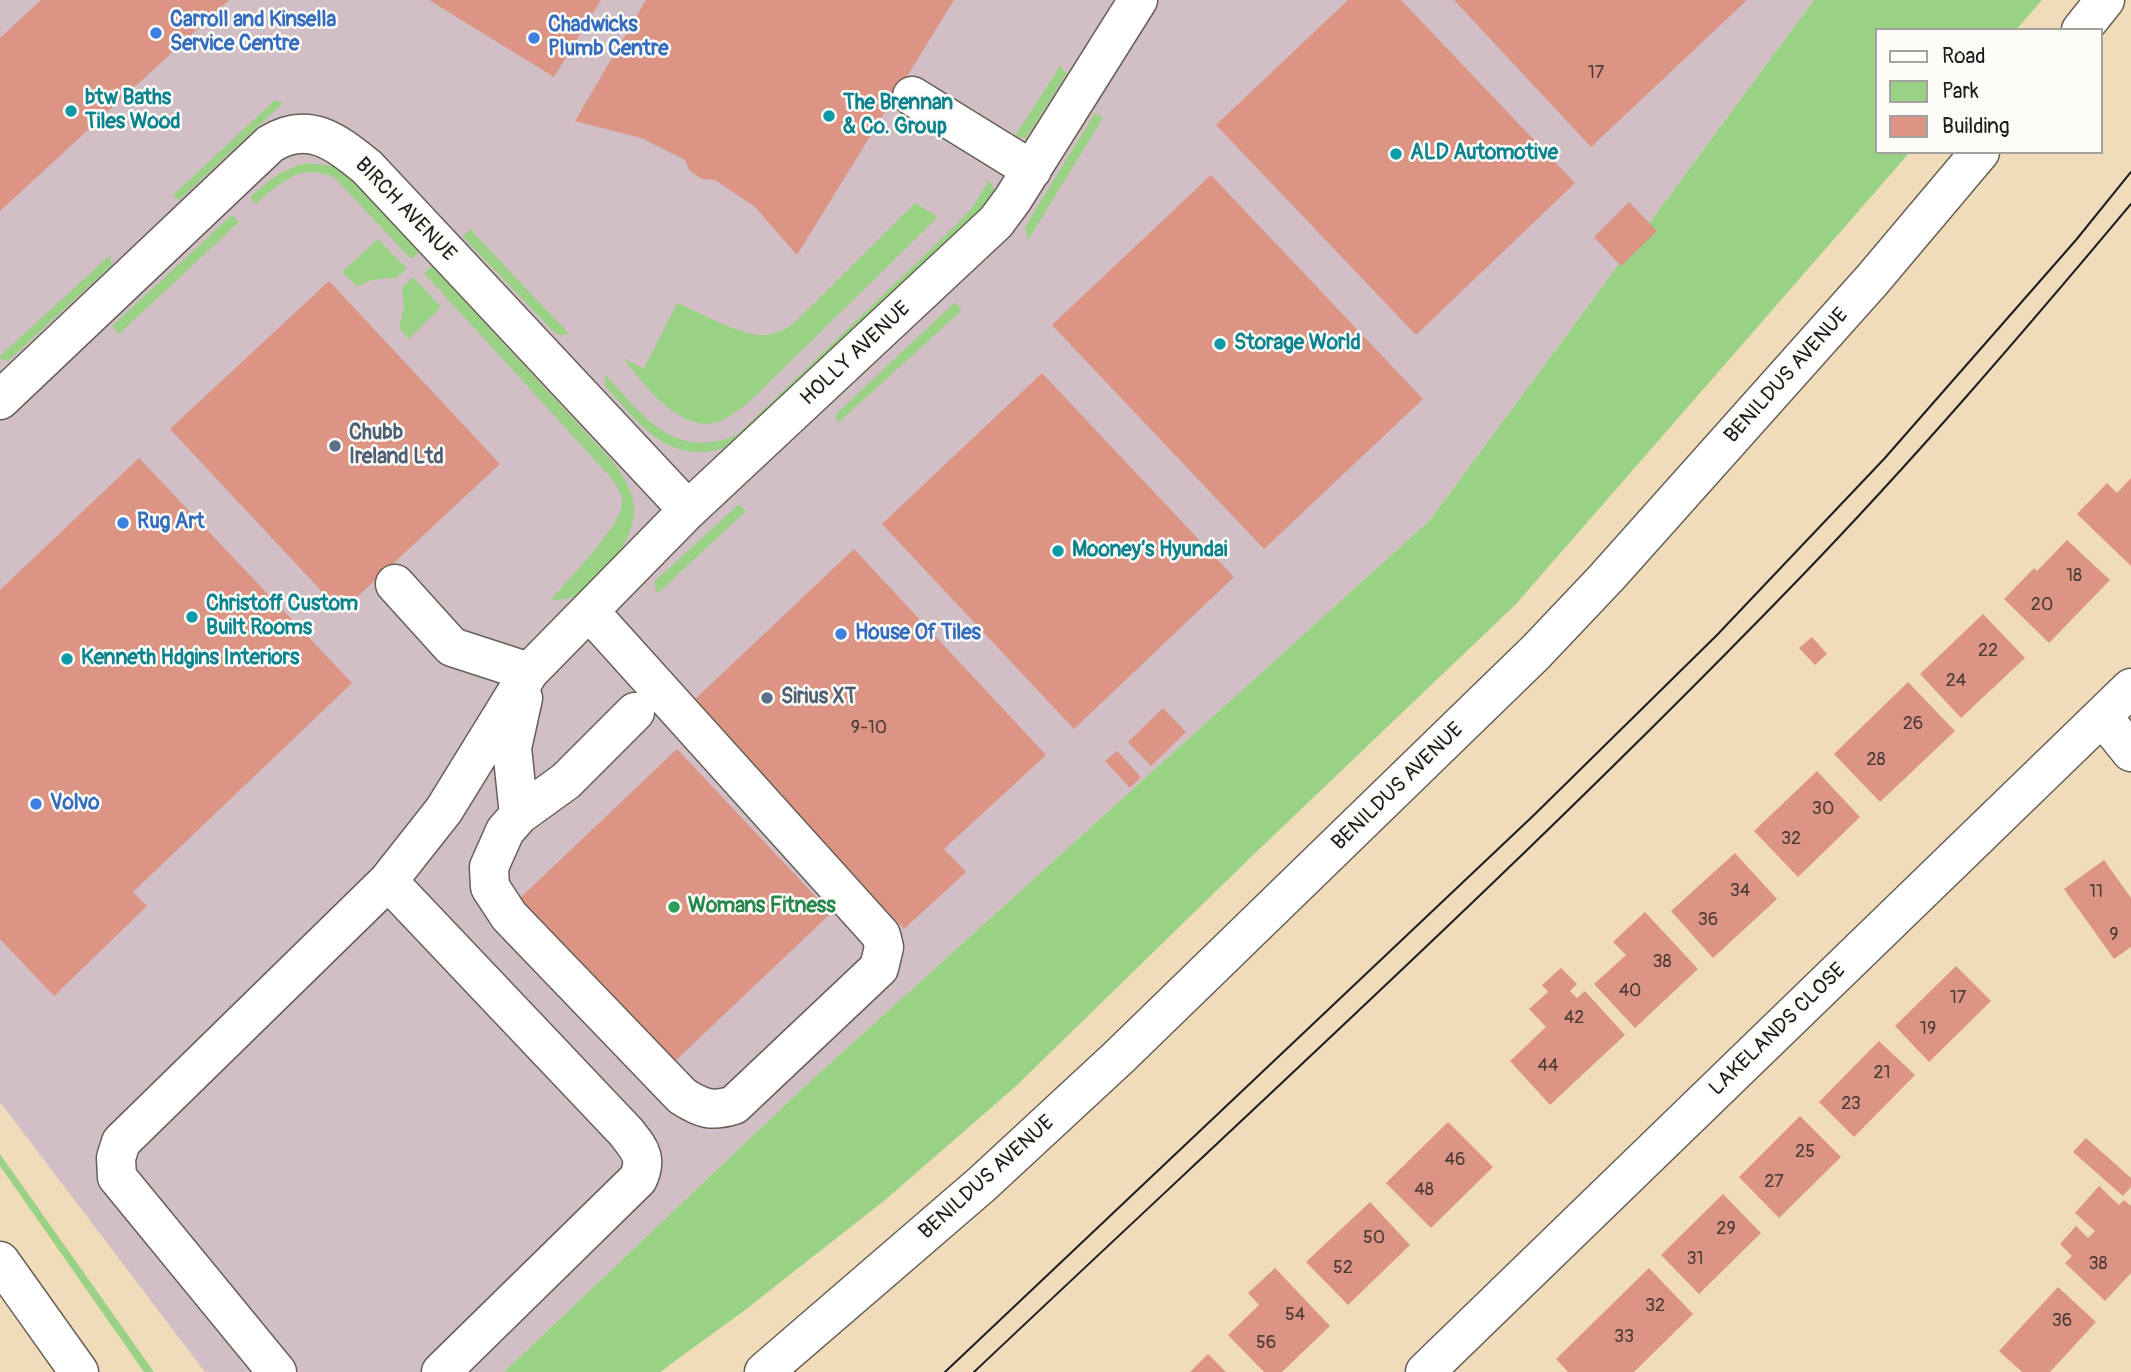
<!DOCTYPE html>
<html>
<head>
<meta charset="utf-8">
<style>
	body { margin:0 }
	#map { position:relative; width:2131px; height:1372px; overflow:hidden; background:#f0dcbb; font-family:Pangolin,sans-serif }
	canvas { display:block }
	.legend { position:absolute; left:1875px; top:28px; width:228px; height:126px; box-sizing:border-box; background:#fdfcf7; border:2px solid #a3a29f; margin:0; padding:9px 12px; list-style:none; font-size:21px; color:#1c1c1c }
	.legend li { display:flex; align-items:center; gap:14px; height:35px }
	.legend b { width:35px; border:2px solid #a3a29f }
</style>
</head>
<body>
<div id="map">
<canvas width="2131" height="1372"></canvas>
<ul class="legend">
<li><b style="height:9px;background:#fff"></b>Road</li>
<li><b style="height:19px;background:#9ad285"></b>Park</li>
<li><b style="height:19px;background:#dc9585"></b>Building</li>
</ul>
</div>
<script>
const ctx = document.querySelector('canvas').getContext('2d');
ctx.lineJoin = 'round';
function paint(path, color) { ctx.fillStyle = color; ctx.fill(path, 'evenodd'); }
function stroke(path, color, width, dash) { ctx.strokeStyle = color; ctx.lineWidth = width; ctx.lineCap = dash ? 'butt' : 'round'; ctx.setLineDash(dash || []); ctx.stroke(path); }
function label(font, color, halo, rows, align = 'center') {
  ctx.font = font + ' Pangolin,sans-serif'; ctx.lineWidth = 5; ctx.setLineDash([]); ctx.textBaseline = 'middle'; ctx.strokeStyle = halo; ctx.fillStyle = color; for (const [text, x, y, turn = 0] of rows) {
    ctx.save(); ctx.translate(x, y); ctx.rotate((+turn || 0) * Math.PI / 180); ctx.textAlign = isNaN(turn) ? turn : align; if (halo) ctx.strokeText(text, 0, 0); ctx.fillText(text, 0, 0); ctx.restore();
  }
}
const industrial = new Path2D(`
	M0,0H1814L1430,520L804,1087L504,1372H205L0,1102Z`);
const green = new Path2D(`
	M1814,0H2042L2016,30H1877V152H1910L1516,604L1249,859L1015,1087L885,1200L745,1310L660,1372H504L804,1087L1430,520Z
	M1060,66L1067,73L1026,138L1015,136Z
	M275,100L283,103L179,200L173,195Z
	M1095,113L1103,118L1028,240L1025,227Z
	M308,163L333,166L349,177L419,252L411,259L334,177C299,163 281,182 256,204L250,197C268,181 283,168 308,163Z
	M989,180L995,190L973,220L736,444C672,470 644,429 605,386V374C643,416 674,461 737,435L958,223L972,208Z
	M915,203L938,217L748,403C739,409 730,417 720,421C681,436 644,384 623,358L644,369L677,303C701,313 735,333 760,335C772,336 782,331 792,325Z
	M232,215L239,222L119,334L112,326Z
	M470,229L569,334L558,335L551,329L463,237Z
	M378,239L407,269L396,278C382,279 370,278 358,287L342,272Z
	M110,255L112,265L8,361L0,359V356Z
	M432,266L613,462C623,476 632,489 634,506C637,538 603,579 577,595C569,599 559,600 551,600C568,579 619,529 622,504C623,495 618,488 613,480L424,273Z
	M413,277L441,307L409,339L399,328L404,307L402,288Z
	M955,302L962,310L838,423L835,415Z
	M739,504L746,511L657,594L654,582Z
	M0,1154L154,1372H144L0,1166Z`);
const building = new Path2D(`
	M41,0H229L0,211V38Z
	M429,0H601L554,77Z
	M646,0H954L797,255L755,207L715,180L702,179L690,171L685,160L641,138L575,121Z
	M1348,0H1401L1575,183L1416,335L1216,125Z
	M1454,0H1747L1591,147Z
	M1211,175L1423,399L1264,549L1052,325Z
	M1629,202L1657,231L1621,266L1594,237Z
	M329,281L500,464L341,612L170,429Z
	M1042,373L1234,577L1074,729L882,524Z
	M139,458L352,683L133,892L147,906L54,996L0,939V590Z
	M2131,478V566L2077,514L2107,483L2117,493Z
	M2067,540L2110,580L2049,643L2004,599L2034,568L2037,571Z
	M854,549L1046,755L944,849L966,872L904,929L692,702Z
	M1983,614L2025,658L1961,718L1920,674Z
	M1812,637L1827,654L1815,665L1799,648Z
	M1908,682L1955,731L1880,802L1834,754Z
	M1163,708L1186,732L1151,766L1128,742Z
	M677,749L831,913L671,1065L517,901Z
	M1117,751L1141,777L1130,788L1105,761Z
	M1817,771L1860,817L1798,877L1754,831Z
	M1735,853L1777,899L1713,958L1671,911Z
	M2104,860L2131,898V947L2114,959L2064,889Z
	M1645,912L1698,969L1635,1028L1594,984L1626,955L1613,942Z
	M1956,966L1991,1001L1929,1062L1895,1026Z
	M1561,968L1577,984L1570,991L1577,998L1585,991L1625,1035L1550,1105L1510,1061L1546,1027L1529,1009L1548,992L1542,985Z
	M1879,1041L1915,1075L1854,1137L1819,1102Z
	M1800,1116L1841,1157L1779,1218L1739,1177Z
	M1448,1122L1493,1167L1431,1228L1386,1183Z
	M2086,1138L2131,1178V1187L2123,1196L2073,1152Z
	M2099,1186L2119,1205L2124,1200L2131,1206V1273L2105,1301L2065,1263L2072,1256L2060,1244L2076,1226L2088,1238L2095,1231L2075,1213Z
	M1723,1194L1761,1233L1699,1294L1661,1255Z
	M1370,1202L1410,1245L1348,1305L1306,1262Z
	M1275,1268L1330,1326L1282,1372H1264L1228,1335L1259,1305L1248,1293Z
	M1649,1268L1693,1314L1634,1372H1568L1556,1359Z
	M2058,1287L2096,1322L2050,1372H2022L1999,1351Z
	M1208,1354L1226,1372H1190Z`);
const minor = new Path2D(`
	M2081,30L2105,0
	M912,96L1032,170
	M0,400L270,144C309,120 336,142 367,167L688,510
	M395,584L452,647L529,672
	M589,611L881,935L884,947L879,968L734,1105C712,1112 702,1109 682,1096L509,916L490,887L489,867L505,831L519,815L566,781L635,712
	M2102,716L2131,752
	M519,815L512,748L523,698
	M388,881L626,1132C639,1149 648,1157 638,1179L441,1372
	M0,1261L79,1372
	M277,1372L117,1177L116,1158L121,1142L388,881L444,810L529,672L688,510L996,222L1013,199L1138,0
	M764,1372L982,1184L1118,1058L1536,652L1607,577L1873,279L1980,152
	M1425,1372L2131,688`);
const tram = new Path2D(`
	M945,1372L1534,815L1717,635L1884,459L2076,240L2131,172
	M974,1372C1250,1111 1532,855 1796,582C1913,461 2023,333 2131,204`);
const markers = [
	[156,33,7,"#3f7fe0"],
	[534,38,7,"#3f7fe0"],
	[71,111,7,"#0f9aa8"],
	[829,116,7,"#0f9aa8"],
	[1396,154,7,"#0f9aa8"],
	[1220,344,7,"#0f9aa8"],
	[335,446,7,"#5c6f8a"],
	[123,523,7,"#3f7fe0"],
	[1058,551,7,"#0f9aa8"],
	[192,617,7,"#0f9aa8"],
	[841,634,7,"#3f7fe0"],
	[67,659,7,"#0f9aa8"],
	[767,698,7,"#5c6f8a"],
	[36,804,7,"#3f7fe0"],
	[674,907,7,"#2e9e5b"]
];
const numberNames = [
	["17",1596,73],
	["18",2074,576],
	["20",2042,605],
	["22",1988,651],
	["24",1956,681],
	["26",1913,724],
	["9-10",869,728],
	["28",1876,760],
	["30",1823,809],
	["32",1791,839],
	["34",1740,891],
	["11",2096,892],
	["36",1708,920],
	["9",2114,935],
	["38",1662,962],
	["40",1630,991],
	["17",1958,998],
	["42",1574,1018],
	["19",1928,1029],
	["44",1548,1066],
	["21",1882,1073],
	["23",1851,1104],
	["25",1805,1152],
	["46",1455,1160],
	["27",1774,1182],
	["48",1424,1190],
	["29",1726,1229],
	["50",1374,1238],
	["31",1695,1259],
	["38",2098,1264],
	["52",1343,1268],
	["32",1655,1306],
	["54",1295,1315],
	["36",2062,1321],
	["33",1624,1337],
	["56",1266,1343]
];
const shopNames = [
	["Carroll and Kinsella",170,21],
	["Service Centre",170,45],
	["Chadwicks",548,26],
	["Plumb Centre",548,50],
	["Rug Art",137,523],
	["House Of Tiles",855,634],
	["Volvo",50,804]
];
const cultureNames = [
	["btw Baths",85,99],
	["Tiles Wood",85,123],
	["The Brennan",843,104],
	["& Co. Group",843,128],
	["ALD Automotive",1410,154],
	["Storage World",1234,344],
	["Mooney’s Hyundai",1072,551],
	["Christoff Custom",206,605],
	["Built Rooms",206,629],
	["Kenneth Hdgins Interiors",81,659]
];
const streetNames = [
	["BIRCH AVENUE",405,210,46],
	["HOLLY AVENUE",856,354,-43],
	["BENILDUS AVENUE",1787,376,-48],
	["BENILDUS AVENUE",1398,787,-44],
	["LAKELANDS CLOSE",1778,1030,-44],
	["BENILDUS AVENUE",987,1178,-42]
];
const serviceNames = [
	["Chubb",349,434],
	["Ireland Ltd",349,458],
	["Sirius XT",781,698]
];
const leisureNames = [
	["Womans Fitness",688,907]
];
paint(industrial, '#d2bec5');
paint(green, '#9ad285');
paint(building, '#dc9585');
stroke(minor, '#665f54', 41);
stroke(minor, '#fff', 38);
stroke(tram, '#1c1c1c', 2);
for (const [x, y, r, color] of markers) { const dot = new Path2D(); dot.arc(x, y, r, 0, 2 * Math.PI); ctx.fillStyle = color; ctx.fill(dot); stroke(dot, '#fdfcf7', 2.5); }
label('18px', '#4c3a36', null, numberNames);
label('bold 21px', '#366cbe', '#fdfcf7', shopNames, 'left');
label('bold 21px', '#0d838f', '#fdfcf7', cultureNames, 'left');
label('21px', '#1c1c1c', '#fdfcf7', streetNames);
label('bold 21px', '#4e5e75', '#fdfcf7', serviceNames, 'left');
label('bold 21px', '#27864d', '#fdfcf7', leisureNames, 'left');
</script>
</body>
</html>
